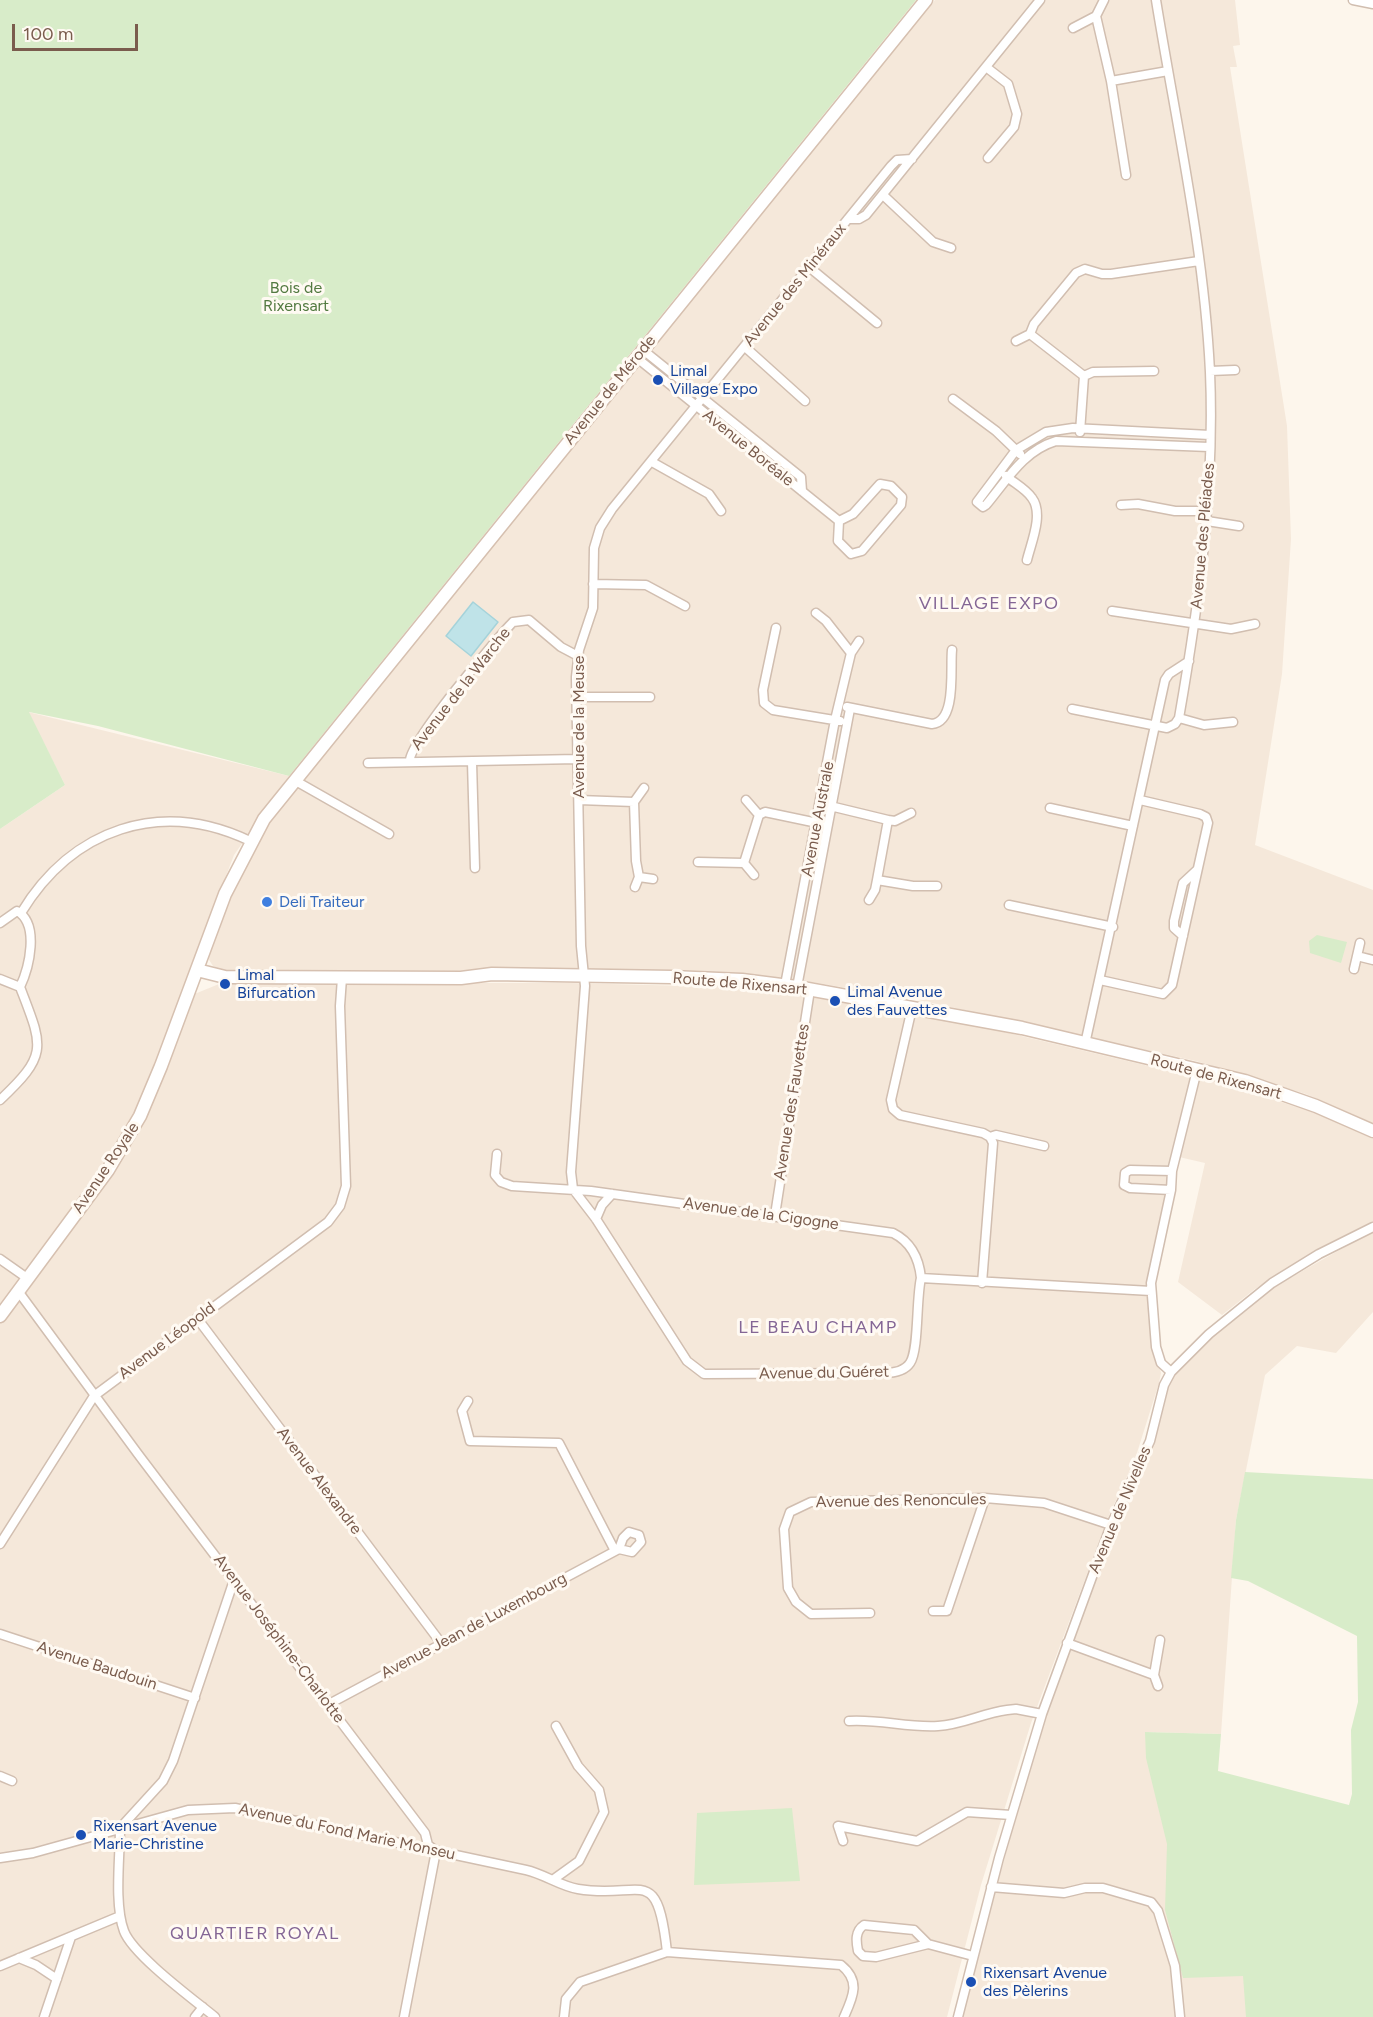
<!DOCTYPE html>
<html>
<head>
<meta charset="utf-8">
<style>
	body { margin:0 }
	#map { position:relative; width:1373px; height:2017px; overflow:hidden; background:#fdf6ec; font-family:Figtree,sans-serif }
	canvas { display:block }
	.scale { position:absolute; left:12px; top:24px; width:126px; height:27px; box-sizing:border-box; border:3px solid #7a5c4d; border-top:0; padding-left:8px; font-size:18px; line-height:21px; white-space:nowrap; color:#7a5c4d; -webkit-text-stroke:4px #fffaf3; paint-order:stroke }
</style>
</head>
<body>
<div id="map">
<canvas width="1373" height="2017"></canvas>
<div class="scale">100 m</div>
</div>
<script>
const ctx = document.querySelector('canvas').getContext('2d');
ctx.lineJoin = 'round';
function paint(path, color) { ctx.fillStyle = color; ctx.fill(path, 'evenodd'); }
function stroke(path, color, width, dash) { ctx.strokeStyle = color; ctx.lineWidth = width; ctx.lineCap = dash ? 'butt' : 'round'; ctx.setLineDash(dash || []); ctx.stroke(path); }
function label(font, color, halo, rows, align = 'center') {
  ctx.font = font + ' Figtree,sans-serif'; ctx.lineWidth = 6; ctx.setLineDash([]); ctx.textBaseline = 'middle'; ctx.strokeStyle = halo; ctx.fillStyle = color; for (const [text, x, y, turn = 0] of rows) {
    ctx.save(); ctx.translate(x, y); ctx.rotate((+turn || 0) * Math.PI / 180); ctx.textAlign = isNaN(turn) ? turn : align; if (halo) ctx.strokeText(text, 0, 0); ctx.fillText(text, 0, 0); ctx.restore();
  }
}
const residential = new Path2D(`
	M935,0H1235L1240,45L1233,46L1237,67H1230L1287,426L1291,539L1282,674L1255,845L1373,890V1123L1306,1094L1196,1061L914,999L811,982L739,974L636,971L225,973L213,966L206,955L230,893L267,824Z
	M28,712L289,776L234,855L182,991L197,993L219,984L244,983H570L729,987L799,993L983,1027L1191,1076L1168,1169L1167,1193L1147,1285L1152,1341L1161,1373L1159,1383L1135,1459L1110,1513L1031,1723L981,1885L947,2017H0V829L65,785Z
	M1206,1077L1320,1115L1373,1139V1224L1343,1237L1255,1289L1222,1315L1178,1282L1205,1163L1179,1157L1199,1080Z
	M1373,1231V1312L1336,1353L1297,1346L1265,1375L1236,1520L1221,1734L1145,1732L1351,2017H961L1038,1737L1114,1527L1149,1455L1171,1379L1229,1320L1276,1286Z`);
const green = new Path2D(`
	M0,0H916L289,776L98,726L29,712L65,785L0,829Z
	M1317,935L1347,942L1341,963L1310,953L1309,941Z
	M1245,1472L1373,1479V2017H1246L1243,1976L1183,1978L1165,1910L1167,1844L1146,1758L1145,1732L1221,1734L1218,1771L1349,1805L1352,1794L1351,1730L1358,1702L1357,1636L1248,1581L1231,1578L1236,1520Z
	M792,1808L800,1881L694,1885L697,1813Z`);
const water = new Path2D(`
	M473,602L498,622L471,656L446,636Z`);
const street = new Path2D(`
	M1353,0L1373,4
	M1096,16L1111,81L1126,175
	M1073,28L1096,16L1104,0
	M986,67L1008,84L1017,114L1014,127L988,158
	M1111,81L1168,71
	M912,159L897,160L891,166L612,509L600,528L594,548L593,608L579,650L576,677L581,946L585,986L571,1172L573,1189L596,1219L687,1361L704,1374L884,1373C893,1373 904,1372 910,1363C919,1350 916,1299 921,1278L1151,1291
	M883,195L933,242L951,248
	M848,219H859L866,215L1040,0
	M809,267L877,323
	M1016,341L1030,334
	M745,347L805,401
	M643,350L801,477L802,491
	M637,358L839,521L838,541L851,554L862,551L901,505L902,497L891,486L880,484L853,514L839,521
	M1210,371L1235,370
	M1084,376L1030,334L1034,324L1076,273L1085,269L1102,274H1111L1199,261
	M1084,376L1093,372L1154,371
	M953,399L996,431L1020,454
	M1080,432L1084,376
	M1209,447L1056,441C1023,451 1007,480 986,505L983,507L977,502L1016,450L1046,432L1073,428L1210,435
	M652,462L709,494L721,511
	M1006,476C1014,483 1026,489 1032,498C1044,514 1031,543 1027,560
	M1121,505L1138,504L1175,511H1207
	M1207,521L1239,526
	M593,584L646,585L685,606
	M1112,611L1231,629L1255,624
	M776,628L763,690L764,703L773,710L840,721
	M851,653L859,641
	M577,697H650
	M847,707L932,724C957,722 950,668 952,650
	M1072,709L1167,728L1175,724L1179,718C1199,603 1215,489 1210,372C1204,247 1176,123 1156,0
	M1179,718L1204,725L1233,722
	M410,761C407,745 497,638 513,622L529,620L561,647L578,656
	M472,762L475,868
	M368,763L578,759
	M294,780L389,834
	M579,800L634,802L636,861L639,877L635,887
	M746,800L759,815L765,812L827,825
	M634,802L644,788
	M826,805L888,820L877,880L913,886H937
	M1050,808L1133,826
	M888,820L895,821L911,813
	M698,862L744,863L759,815
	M744,863L754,875
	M639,877L653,879
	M869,900L875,890L877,880
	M1009,905L1113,927
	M21,913C72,829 160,798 250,841
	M0,923L17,911C40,924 29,968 20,987
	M1183,936L1174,928V921L1183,883L1197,870
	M1357,956L1373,960
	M1354,969L1360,943
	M0,979L20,987
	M1100,980L1163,994L1172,985L1208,823L1206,817L1200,814L1140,800
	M785,985L835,720L851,653L826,621L816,613
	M797,987L850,709
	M912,1008L891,1100L893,1109L900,1115L983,1133L990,1137L993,1143L982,1283
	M1085,1044L1165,680L1169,674L1189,661
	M0,1100C49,1054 43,1047 20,987
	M990,1137L996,1135L1044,1146
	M497,1154L495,1175L501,1182L512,1186L591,1191L893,1233C911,1242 919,1258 921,1278
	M1171,1190L1130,1188L1124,1185L1125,1173L1130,1170L1172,1171
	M775,1215L810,990
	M596,1219L602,1205L612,1194
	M0,1259L27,1278
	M18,1291L138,1454L425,1833L428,1845L436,1851L404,2017
	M197,1318L441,1643
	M1171,1372L1161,1363L1156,1347L1151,1283L1171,1190L1172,1171L1197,1070
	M468,1401L462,1411L470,1441L559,1443L615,1551
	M0,1544L94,1396L328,1222L340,1206L346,1186L340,1006L342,978
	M933,1611H947L985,1498
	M870,1613L811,1614L796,1602L788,1588L784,1529L790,1512L811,1502L985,1498L1044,1503L1111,1525
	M0,1634L195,1698
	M1067,1643L1154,1675
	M1158,1686L1154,1675L1160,1640
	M329,1704L619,1549L623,1538L629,1532L639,1535L641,1542L632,1552L619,1549
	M849,1721C880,1719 908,1728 938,1726C962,1725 983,1713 1007,1710L1016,1709L1042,1714
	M0,1776L12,1781
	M121,1827L163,1781L173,1761L234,1580
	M120,1829C120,1858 114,1904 124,1931C133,1955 193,1999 215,2017
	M843,1841L838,1826L917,1841L967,1812L1011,1815
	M0,1858L33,1853L188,1810L235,1808L526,1870C544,1874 560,1886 578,1889C642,1900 657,1861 667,1952L841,1965C861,1981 853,1997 844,2017
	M554,1879L579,1861L604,1812L599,1790L578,1766L556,1726
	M991,1887L1064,1893L1085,1888H1103L1151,1902L1158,1911L1175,1966L1180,2017
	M864,1925L914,1930L928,1944L876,1957L863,1956L858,1951C856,1941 855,1931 864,1925Z
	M928,1944L973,1956
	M19,1958L36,1965L57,1979
	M0,1966L120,1916
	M44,2017L71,1937
	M195,2017L203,2007
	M564,2017L566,1999L580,1982L667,1952
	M958,2017L999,1858L1042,1714L1111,1525L1150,1441L1164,1385L1171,1372L1209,1334L1272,1283L1319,1254L1373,1227`);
const secondary = new Path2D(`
	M197,970L225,977L461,978L492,974L672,977L742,980L797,987L1022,1028L1245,1081L1316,1106L1373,1131
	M0,1316L108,1170L140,1116L161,1066L225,894L264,819L926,0`);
const markers = [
	[658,380,6,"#1a4fb4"],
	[267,902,6,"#3f7fe0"],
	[225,984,6,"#1a4fb4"],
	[835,1001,6,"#1a4fb4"],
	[81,1835,6,"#1a4fb4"],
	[971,1982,6,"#1a4fb4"]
];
const streetNames = [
	["Avenue des Minéraux",795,285,-51],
	["Avenue de Mérode",610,390,-51],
	["Avenue Boréale",748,448,39],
	["Avenue des Pléiades",1203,536,-85],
	["Avenue de la Warche",461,689,-52],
	["Avenue de la Meuse",579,727,-90],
	["Avenue Australe",818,819,-79],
	["Route de Rixensart",740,984,5],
	["Route de Rixensart",1216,1077,15],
	["Avenue des Fauvettes",792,1102,-81],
	["Avenue Royale",106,1168,-56],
	["Avenue de la Cigogne",761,1214,8],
	["Avenue Léopold",167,1341,-37],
	["Avenue du Guéret",824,1373,-1],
	["Avenue Alexandre",319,1481,53],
	["Avenue des Renoncules",901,1501,-1],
	["Avenue de Nivelles",1120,1510,-67],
	["Avenue Jean de Luxembourg",474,1626,-28],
	["Avenue Joséphine-Charlotte",279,1639,53],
	["Avenue Baudouin",97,1666,18],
	["Avenue du Fond Marie Monseu",347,1832,12]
];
const parkNames = [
	["Bois de",296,288],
	["Rixensart",296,306]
];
const transitNames = [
	["Limal",670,371],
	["Village Expo",670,389],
	["Limal",237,975],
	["Bifurcation",237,993],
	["Limal Avenue",847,992],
	["des Fauvettes",847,1010],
	["Rixensart Avenue",93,1826],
	["Marie-Christine",93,1844],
	["Rixensart Avenue",983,1973],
	["des Pèlerins",983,1991]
];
const shopNames = [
	["Deli Traiteur",279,902]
];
const neighbourhoodNames = [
	["VILLAGE EXPO",989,604],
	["LE BEAU CHAMP",818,1328],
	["QUARTIER ROYAL",255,1934]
];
paint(residential, '#f5e8da');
paint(green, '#d8ecc9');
paint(water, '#bfe3e8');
stroke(water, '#a5d3da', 1.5);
stroke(street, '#d1beb0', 11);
stroke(secondary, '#d6c0b0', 15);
stroke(street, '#fff', 8);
stroke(secondary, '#fff', 12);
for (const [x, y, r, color] of markers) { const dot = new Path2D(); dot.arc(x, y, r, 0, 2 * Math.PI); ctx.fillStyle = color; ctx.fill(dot); stroke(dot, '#fffaf3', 2); }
label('16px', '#7a5c4d', '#fffaf3', streetNames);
label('16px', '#537a41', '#fffaf3', parkNames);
label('16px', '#164399', '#fffaf3', transitNames, 'left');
label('16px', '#366cbe', '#fffaf3', shopNames, 'left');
ctx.letterSpacing = '1.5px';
label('18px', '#846695', '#fffaf3', neighbourhoodNames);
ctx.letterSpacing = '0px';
</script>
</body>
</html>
